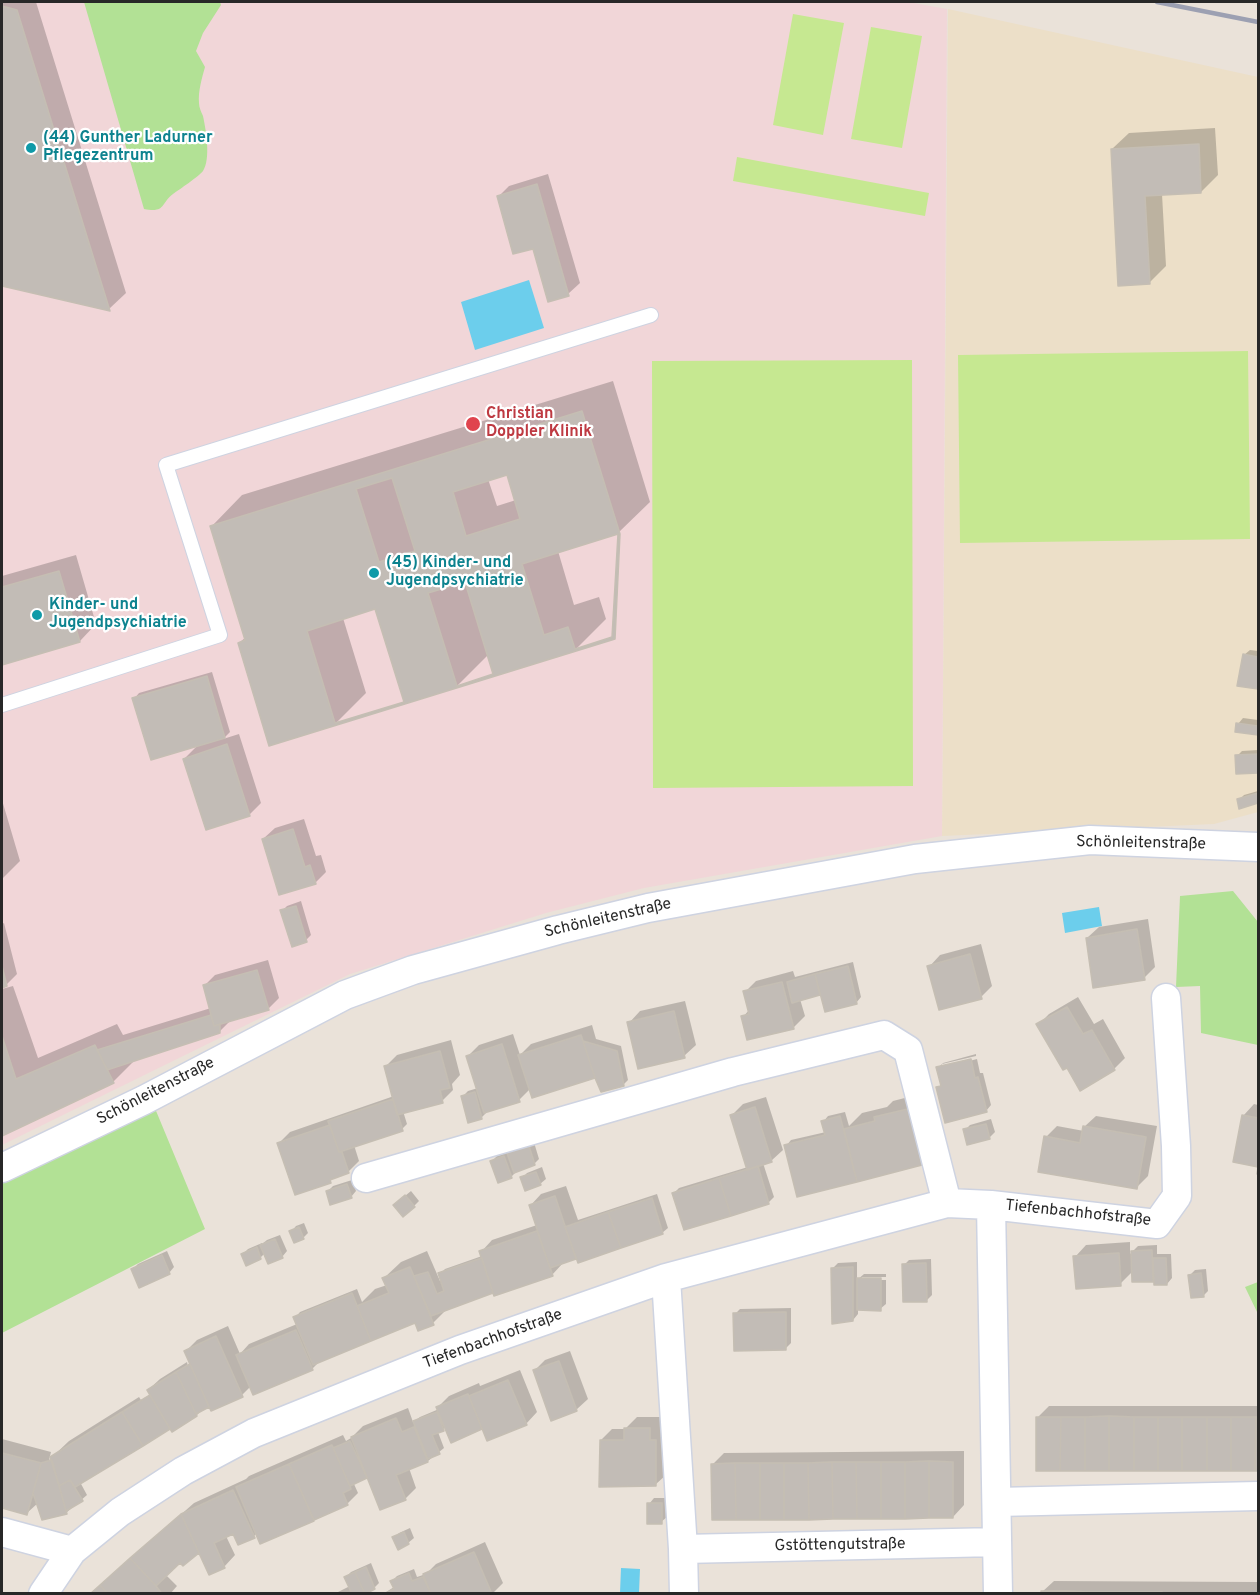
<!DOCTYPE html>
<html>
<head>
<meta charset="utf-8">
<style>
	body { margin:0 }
	#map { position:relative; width:1260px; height:1595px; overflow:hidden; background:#eae2d9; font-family:Overpass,sans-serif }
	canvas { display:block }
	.frame { position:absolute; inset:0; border:3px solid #282828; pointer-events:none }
</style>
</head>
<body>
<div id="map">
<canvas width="1260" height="1595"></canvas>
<div class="frame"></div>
</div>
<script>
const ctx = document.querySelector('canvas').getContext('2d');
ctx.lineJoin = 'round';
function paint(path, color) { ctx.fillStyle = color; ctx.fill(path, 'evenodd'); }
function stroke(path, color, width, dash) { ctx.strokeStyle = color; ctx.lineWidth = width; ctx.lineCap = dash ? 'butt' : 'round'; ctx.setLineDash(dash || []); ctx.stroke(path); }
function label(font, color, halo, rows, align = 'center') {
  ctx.font = font + ' Overpass,sans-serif'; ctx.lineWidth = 4.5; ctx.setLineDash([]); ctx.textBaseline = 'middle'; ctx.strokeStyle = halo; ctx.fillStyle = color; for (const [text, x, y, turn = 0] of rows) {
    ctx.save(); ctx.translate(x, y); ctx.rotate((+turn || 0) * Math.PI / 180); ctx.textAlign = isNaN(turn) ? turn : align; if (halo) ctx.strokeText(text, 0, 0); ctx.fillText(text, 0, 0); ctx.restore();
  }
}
const education = new Path2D(`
	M948,9L1258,77V812L1214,824L942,836Z`);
const medical = new Path2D(`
	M2,2H908L947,9L942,836L644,888L546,913L350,974L2,1145Z`);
const green = new Path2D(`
	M84,2H220L221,5L203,33L196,51L205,67C202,78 198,91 199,103C199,107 201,112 203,116C206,130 211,159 203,171C198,177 180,189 173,194C160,204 166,213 144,209Z
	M1233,891L1258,922V1045L1201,1033L1200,986L1176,987L1180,896Z
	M154,1106L205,1229L2,1333V1179Z
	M1258,1282V1314L1245,1287Z`);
const pitch = new Path2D(`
	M793,14L844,23L823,135L773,125Z
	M871,27L922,36L902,148L851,139Z
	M737,157L929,193L925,216L733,181Z
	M1248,351L1250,539L960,543L958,355Z
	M912,360L913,786L653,788L652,361Z`);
const water = new Path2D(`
	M529,280L544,328L475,350L461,302Z
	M1099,907L1102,926L1065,933L1062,913Z
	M621,1568L640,1569L639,1593H620Z`);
const shadow = new Path2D(`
	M2,2H36L126,293L109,309L2,284Z
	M1215,128L1218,175L1201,192L1162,194L1166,266L1149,283L1112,149L1129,133Z
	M548,174L580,283L568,294L498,197L509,186Z
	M613,381L650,502L619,532L558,551L574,605L599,597L606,619L575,650L489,654L457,686L376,608L343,618L366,693L335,724L239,643L246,637L212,526L242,495ZM508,473L516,500L497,506L488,479Z
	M76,555L96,624L80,641L2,664V576Z
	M1250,650L1258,651V688L1239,684L1244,655Z
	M212,672L230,732L223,739L239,734L261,803L250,814L207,828L184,759L199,744L134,699L139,693Z
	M1243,718L1258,720V734L1237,731L1238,724Z
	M1258,750V771L1237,772V756L1242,751Z
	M1258,791V802L1240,807L1239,800L1244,795Z
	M2,800L20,861L2,879Z
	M304,819L316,856L321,855L326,872L315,883L263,839L275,828Z
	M301,901L311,935L306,940L282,911L287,906Z
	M1148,919L1155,967L1144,978L1087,938L1099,927Z
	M4,923L17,974L2,989L13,986L38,1058L117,1024L123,1035L211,1008L204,986L215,975L268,960L279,998L268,1009L231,1020L220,1031L135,1060L113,1082L2,1135V924Z
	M981,944L992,986L981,997L929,967L940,955Z
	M853,962L861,997L856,1003L821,993L800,999L805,1016L794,1027L743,1017L749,1010L745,992L756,981L793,971L795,977Z
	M1078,997L1094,1024L1103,1019L1125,1058L1114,1069L1038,1025L1049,1014Z
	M685,1001L696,1045L684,1056L629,1023L640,1011Z
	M592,1025L596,1039L621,1046L628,1080L623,1085L595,1077L533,1096L530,1089L519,1100L486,1111L487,1112L482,1117L470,1121L463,1096L468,1091L478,1088L468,1056L479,1045L513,1034L520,1055L531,1044Z
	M451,1040L460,1075L452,1084L453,1090L442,1101L403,1111L407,1124L402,1129L354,1145L359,1161L348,1172L335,1176L330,1181L279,1143L290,1132L394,1096L386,1066L397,1055Z
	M976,1054V1056L942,1064V1068L977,1059L980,1073H983L991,1105L986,1111L938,1088L942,1084L938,1068L943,1063Z
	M924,1093L938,1147L921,1164L798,1195L786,1146L791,1140L826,1132L823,1122L828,1116L845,1112L849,1126L862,1113L887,1107L893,1101Z
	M766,1097L783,1150L771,1161L763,1163L774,1197L769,1202L685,1228L674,1193L679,1188L748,1167L732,1115L743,1104Z
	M1254,1104L1258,1105V1165L1235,1161L1243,1116Z
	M1096,1116L1157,1126L1148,1176L1137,1187L1046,1137L1057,1126L1084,1131V1127Z
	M991,1119L995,1132L990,1137L969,1143L965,1130L970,1125Z
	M533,1139L539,1159L534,1164L516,1172L511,1177L492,1161L497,1156L509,1152Z
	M542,1167L546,1179L540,1184L522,1178L527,1173Z
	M352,1180L356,1191L351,1197L327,1192L333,1186Z
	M566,1186L578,1220L657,1194L668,1228L662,1233L563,1262V1263L552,1275L494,1290L449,1307L433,1323L416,1321L321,1360L312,1369L251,1386L242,1395L210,1405L203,1409L197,1415L170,1427L80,1482L87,1495L66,1513L38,1503L27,1513L2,1507V1439L51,1452L49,1460L69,1441L139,1397L141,1400L151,1394L148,1390L160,1379L187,1362L188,1367L197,1361L186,1351L197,1340L228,1326L240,1354L249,1344L297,1324L295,1318L300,1312L357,1289L362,1302L375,1289L387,1285L384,1278L401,1262L427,1251L440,1281L442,1280L440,1274L445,1269L482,1256L481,1252L492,1240L537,1225L530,1206L541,1194Z
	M411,1191L419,1201L414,1206L400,1200Z
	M304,1223L308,1233L303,1238L291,1232L296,1226Z
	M280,1235L287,1251L282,1257L265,1253L260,1258L243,1254L248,1249L262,1243V1244L267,1240Z
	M1130,1242V1254L1138,1246L1157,1245V1254H1171L1172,1278L1167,1284L1155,1280L1134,1281L1133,1271L1120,1284L1075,1257L1086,1245Z
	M167,1251L174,1267L169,1273L133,1269L138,1264Z
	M931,1259L932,1295L927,1300L904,1265L909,1260Z
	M857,1262V1280L864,1274H886V1277H862V1280H886V1304L880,1309H858V1314L853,1320L833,1268L838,1263Z
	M1206,1269L1208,1291L1203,1296L1190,1275L1195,1270Z
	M791,1308V1343L786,1348L735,1314L740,1309Z
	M570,1351L588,1399L576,1410L534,1371L545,1360Z
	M520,1370L537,1412L526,1424L484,1427L452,1441L446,1427L438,1432L444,1448L428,1461L409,1468L416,1488L405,1499L368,1475L354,1484L358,1493L347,1504L261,1542L257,1533L254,1536L234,1532L226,1536L235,1555L224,1567L200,1551L180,1561L166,1575L177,1586L170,1594H91L194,1503L246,1479L249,1476L343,1435L346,1441L351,1438L363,1426L408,1408L413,1422L420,1417L439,1409L438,1407L449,1396L479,1383L480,1386Z
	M1049,1406H1258V1470L1037,1469L1038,1417Z
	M637,1417H660V1429H666L667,1474L655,1485L601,1440L612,1429H625Z
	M964,1451V1505L953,1517L713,1464L724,1453Z
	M654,1498H667V1517L661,1522L649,1504Z
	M410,1528L414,1538L408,1543L394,1538L399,1533Z
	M485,1542L503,1583L492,1594H383L394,1587L392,1581L397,1576L414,1569L417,1577L426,1574L436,1564Z
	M371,1563L379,1583L374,1588L365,1594H334L350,1586L346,1577L351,1572Z
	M1054,1581L1258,1582V1594H1042V1592Z`);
const building = new Path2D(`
	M2,6L17,10L110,311L2,286Z
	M1199,144L1201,193L1145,196L1150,284L1118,286L1111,149Z
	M537,184L569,296L548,302L533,249L513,254L497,196Z
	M582,411L620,534L615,639L269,746L238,643L245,640L210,526ZM507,475L520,519L466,536L453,492ZM392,478L415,551L379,562L356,489ZM618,534L612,637L575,649L568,627L544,635L522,564ZM465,582L493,674L457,686L428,593ZM375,609L404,702L335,723L307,631Z
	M59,571L80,642L2,665V587Z
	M1243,654L1258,657V689L1237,686Z
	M207,676L225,738L151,760L132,698Z
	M1236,723L1258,726V735L1235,732Z
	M227,744L250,816L206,830L183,759Z
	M1258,754V773L1236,774L1235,755Z
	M1258,793V803L1239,809L1237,799Z
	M293,829L305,867L310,865L316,884L279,895L262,839Z
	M296,906L307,942L292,947L280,910Z
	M1137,929L1145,980L1093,988L1086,938Z
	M970,954L982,999L939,1010L927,966Z
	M2,966L7,986L2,988Z
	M848,966L857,1004L825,1012L815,974Z
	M257,970L269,1010L214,1026L203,985Z
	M815,974L820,995L792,1003L787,982Z
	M782,982L794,1029L747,1040L741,1016L749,1014L743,991Z
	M1067,1007L1083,1034L1092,1030L1115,1070L1080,1091L1067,1068L1063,1070L1036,1024Z
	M674,1011L685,1058L638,1069L627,1022Z
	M211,1015L214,1026L220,1024V1033L107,1070L97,1050Z
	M581,1035L595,1078L532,1098L518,1055Z
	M2,1036L16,1079L95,1045L114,1083L2,1136Z
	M583,1041L617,1051L624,1086L601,1092L595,1078Z
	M502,1044L520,1102L484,1113L466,1056Z
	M440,1051L450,1088L440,1090L443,1103L397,1115L384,1066Z
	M971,1059L975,1078L978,1077L987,1112L945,1123L936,1087L941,1086L936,1067Z
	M475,1092L482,1119L468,1123L461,1096Z
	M393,1099L403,1131L339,1152L328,1121Z
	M755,1107L772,1162L747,1170L730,1115Z
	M908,1109L922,1165L857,1182L844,1129L875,1121L874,1117Z
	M1242,1115L1258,1118V1174H1257L1258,1167L1233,1162Z
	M840,1116L857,1182L797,1197L784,1145L825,1135L821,1121Z
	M986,1124L990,1139L967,1145L963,1129Z
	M330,1125L339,1152H342L349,1173L330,1180L331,1183L295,1195L277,1143Z
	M1083,1126L1146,1137L1137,1189L1038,1172L1044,1136L1080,1143Z
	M528,1143L535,1165L514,1173L506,1150Z
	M504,1156L512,1178L498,1183L490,1161Z
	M758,1166L769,1204L731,1216L719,1178Z
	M536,1172L541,1185L525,1191L520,1177Z
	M719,1178L731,1216L684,1230L672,1193Z
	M347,1184L352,1198L330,1205L326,1191Z
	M405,1195L415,1207L403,1217L393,1205Z
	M555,1196L576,1259L550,1268L529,1205Z
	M652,1198L663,1234L621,1248L608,1212Z
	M608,1212L621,1248L578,1263L565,1227Z
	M299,1227L304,1239L294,1243L289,1231Z
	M537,1231L553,1276L494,1296L479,1251Z
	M275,1239L283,1258L268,1264L260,1245Z
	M257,1247L261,1259L246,1266L241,1254Z
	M1152,1250L1153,1282H1132L1131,1251Z
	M1119,1253L1121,1286L1076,1289L1073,1256Z
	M162,1255L170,1274L139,1288L131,1269Z
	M482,1258L493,1293L431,1316L414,1276L428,1272L437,1294L444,1291L438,1273Z
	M1153,1258H1166L1167,1285H1154Z
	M926,1263L927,1302H903L902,1264Z
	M410,1267L434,1325L418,1331L415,1323L371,1341L357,1306L389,1293L382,1278Z
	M853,1267V1321L832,1324L831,1268Z
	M1201,1273L1204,1297L1191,1298L1188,1275Z
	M857,1278H881V1311L857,1310Z
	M352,1293L371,1341L313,1365L293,1317Z
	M786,1312V1350L734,1351L733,1313Z
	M296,1330L313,1370L253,1395L236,1355Z
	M216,1336L243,1397L211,1411L184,1351Z
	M559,1361L577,1411L551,1421L533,1370Z
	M190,1364L209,1407L196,1414L176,1372Z
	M176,1372L197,1416L172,1432L147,1390Z
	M508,1380L527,1425L487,1441L469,1396Z
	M468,1394L482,1429L451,1443L436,1407Z
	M150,1395L170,1429L143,1446L122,1412Z
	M122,1412L143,1446L75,1487L70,1480L59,1486L50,1457Z
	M437,1412L444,1431L432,1435L440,1454L428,1459L413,1421Z
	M1109,1416V1471H1085V1417Z
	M1109,1416L1134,1417V1471H1109Z
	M1036,1417H1061L1060,1471H1036Z
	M1061,1417H1085V1471H1060Z
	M1134,1417H1158V1471H1134Z
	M1158,1417H1182V1471H1158Z
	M1182,1417H1207V1471H1182Z
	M1207,1417H1231V1471H1207Z
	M1231,1417H1256L1255,1471H1231Z
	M1256,1417H1258V1471H1255Z
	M396,1418L402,1432L414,1427L428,1462L396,1475L406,1500L380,1510L351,1437Z
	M624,1428H650V1440H656V1486L599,1487L600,1440H624Z
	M350,1441L367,1478L350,1486L333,1448Z
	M332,1445L351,1489L343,1493L348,1505L314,1520L289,1464Z
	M2,1453L41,1463L27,1515L2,1508Z
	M52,1460L67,1514L42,1520L33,1493L41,1463Z
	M929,1461L953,1462V1518H929Z
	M929,1461V1518L905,1519V1462Z
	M832,1462H856L857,1519H833Z
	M832,1462L833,1519L809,1520L808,1463Z
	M856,1462H881V1519H857Z
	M881,1462H905V1519H881Z
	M735,1463H760V1520H736Z
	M735,1463L736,1520H712L711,1464Z
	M760,1463H784V1520H760Z
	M784,1463H808L809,1520H784Z
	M289,1464L314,1521L260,1544L236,1487Z
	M70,1480L83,1501L66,1511L59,1486Z
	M233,1490L255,1538L238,1545L233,1534L214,1543L225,1568L209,1575L181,1514Z
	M647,1503H662V1524H647Z
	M181,1514L199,1553L183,1566L180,1563L156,1586L130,1558Z
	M404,1532L409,1544L398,1550L392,1537Z
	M474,1552L492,1594H431L423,1574Z
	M130,1558L156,1586L162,1594H108L100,1585Z
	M366,1567L375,1589L365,1594L355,1572Z
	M355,1572L365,1594H352L344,1577Z
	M409,1573L412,1581L423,1577L431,1594H384L394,1589L390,1581Z
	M100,1585L108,1594H90Z
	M1041,1591H1065V1594H1041Z
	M1065,1591L1089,1592V1594H1065Z
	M1089,1592H1114V1594H1089Z
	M1114,1592H1138V1594H1114Z
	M1138,1592H1162V1594H1138Z`);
const service = new Path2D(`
	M2,705L220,635L166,465L651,315`);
const minor = new Path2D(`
	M2,1168L144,1100L345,995L413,970L558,930L648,908L915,859L1090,840L1258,847
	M366,1178L733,1072L884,1035L908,1050L947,1203
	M991,1205L998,1594
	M666,1278L683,1549L684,1594
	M997,1502L1258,1496
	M2,1532L72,1551
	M683,1549L997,1542
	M43,1594L72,1551L120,1512L183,1471L254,1433L460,1350L666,1278L947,1203L991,1205L1157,1224L1177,1196L1176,1146L1166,998`);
const rail = new Path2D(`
	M1157,2L1258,22`);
const markers = [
	[31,148,6,"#0f9aa8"],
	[473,424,8,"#e0444e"],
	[374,573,6,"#0f9aa8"],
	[37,615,6,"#0f9aa8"]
];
const cultureNames = [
	["(44) Gunther Ladurner",43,139],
	["Pflegezentrum",43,157],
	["(45) Kinder- und",386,564],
	["Jugendpsychiatrie",386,582],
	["Kinder- und",49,606],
	["Jugendpsychiatrie",49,624]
];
const healthNames = [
	["Christian",486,415],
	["Doppler Klinik",486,433]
];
const streetNames = [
	["Schönleitenstraße",1141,844,1],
	["Schönleitenstraße",608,919,-13],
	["Schönleitenstraße",156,1092,-27],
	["Tiefenbachhofstraße",1078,1214,6],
	["Tiefenbachhofstraße",493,1340,-20],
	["Gstöttengutstraße",840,1546,-1]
];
paint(education, '#ecdfc8');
paint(medical, '#f1d6d8');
paint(green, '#b2e195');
paint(pitch, '#c6e891');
paint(water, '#6cceec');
paint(shadow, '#0003');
paint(building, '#c2bcb6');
stroke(building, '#c5beb3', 1.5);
stroke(service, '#ced3e1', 16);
stroke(minor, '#ced3e1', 31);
stroke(service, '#fff', 14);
stroke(minor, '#fff', 28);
stroke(rail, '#9ca0b2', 4.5);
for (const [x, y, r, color] of markers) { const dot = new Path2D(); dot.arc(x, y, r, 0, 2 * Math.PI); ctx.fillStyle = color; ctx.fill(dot); stroke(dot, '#fff', 2); }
label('bold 16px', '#0d838f', '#fff', cultureNames, 'left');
label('bold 16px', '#be3a42', '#fff', healthNames, 'left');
label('16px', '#282828', '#fff', streetNames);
</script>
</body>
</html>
